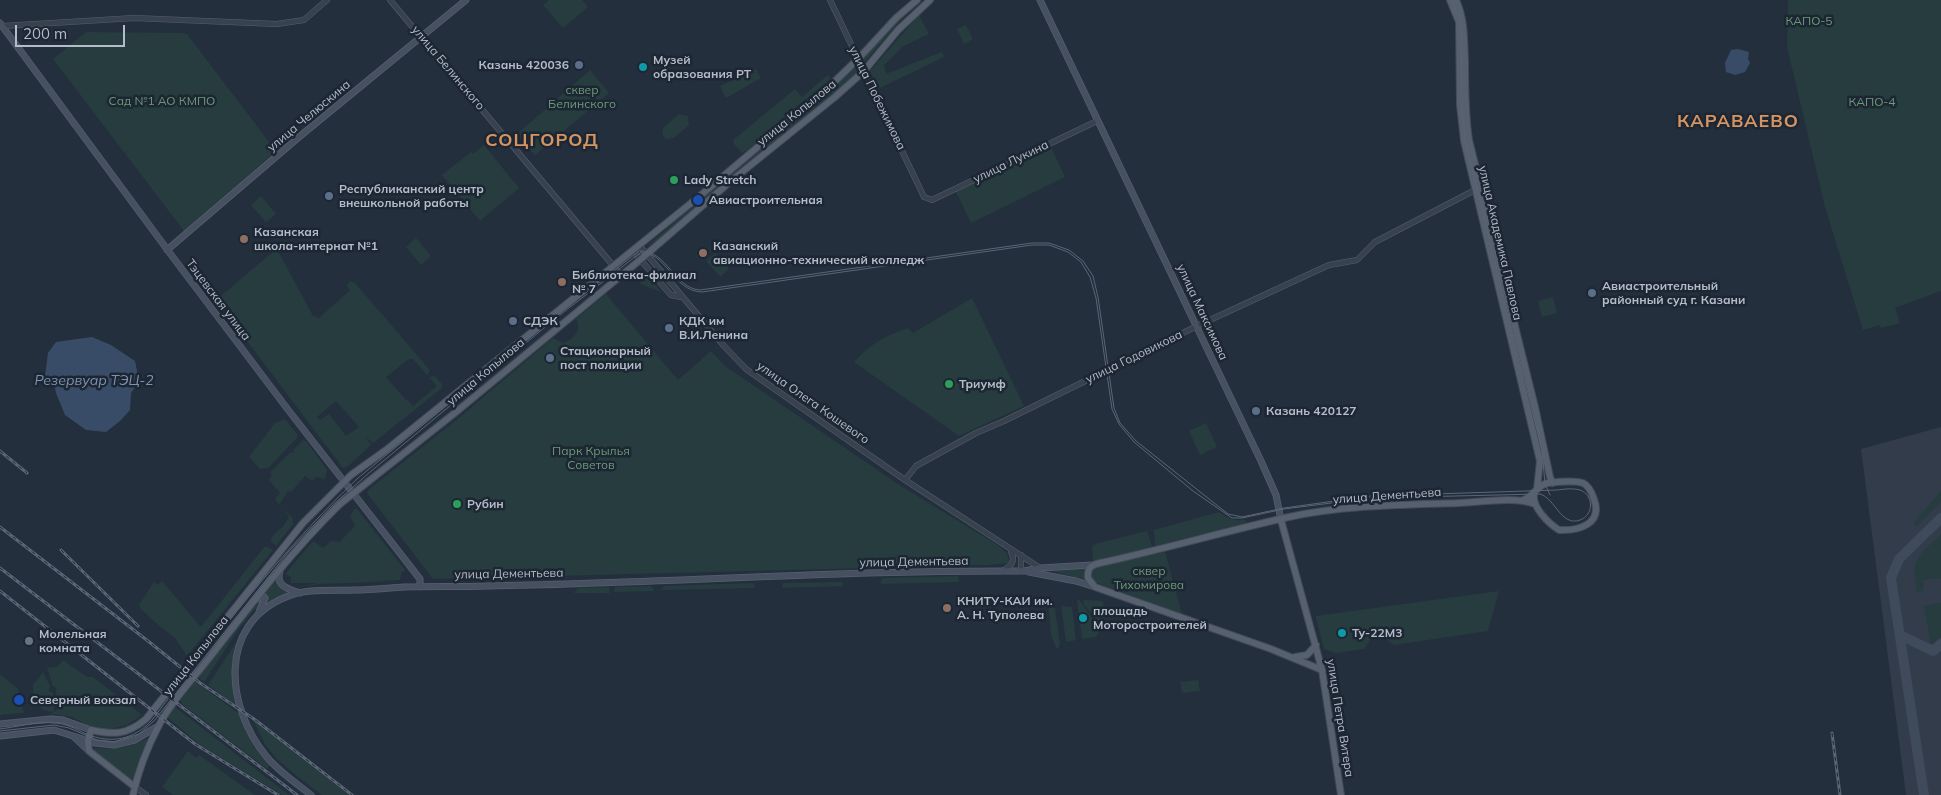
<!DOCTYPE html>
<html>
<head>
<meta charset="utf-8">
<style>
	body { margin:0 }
	#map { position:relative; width:1941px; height:795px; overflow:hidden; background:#242f3e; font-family:Mulish,sans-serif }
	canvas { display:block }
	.scale { position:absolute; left:15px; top:25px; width:110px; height:22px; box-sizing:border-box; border:2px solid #b4bcc9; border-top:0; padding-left:6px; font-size:15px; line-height:18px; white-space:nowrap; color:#b4bcc9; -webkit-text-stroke:4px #1d2633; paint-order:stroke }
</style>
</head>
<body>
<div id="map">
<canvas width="1941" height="795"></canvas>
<div class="scale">200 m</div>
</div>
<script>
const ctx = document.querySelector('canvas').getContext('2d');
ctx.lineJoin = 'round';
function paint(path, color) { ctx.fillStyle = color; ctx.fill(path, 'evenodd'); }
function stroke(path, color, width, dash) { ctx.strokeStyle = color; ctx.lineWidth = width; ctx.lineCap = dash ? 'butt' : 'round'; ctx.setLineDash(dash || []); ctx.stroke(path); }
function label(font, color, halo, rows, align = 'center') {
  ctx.font = font + ' Mulish,sans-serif'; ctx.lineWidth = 5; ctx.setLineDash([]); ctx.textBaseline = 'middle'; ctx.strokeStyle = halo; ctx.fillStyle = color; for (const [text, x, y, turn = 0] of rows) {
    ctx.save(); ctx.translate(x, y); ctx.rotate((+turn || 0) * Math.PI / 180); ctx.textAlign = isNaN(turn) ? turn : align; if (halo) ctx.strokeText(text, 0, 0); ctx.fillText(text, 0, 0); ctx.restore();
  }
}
const airport = new Path2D(`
	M1941,427V795H1906L1861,449Z`);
const green = new Path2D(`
	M549,0H582L588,7L563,28L543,5Z
	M1788,0H1941V291L1895,308L1900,323L1881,328L1880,325L1863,330L1825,207L1787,47Z
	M919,1H922L903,18L864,63L862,60L895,22Z
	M919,15L929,34L902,47L884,65L886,74L942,52L944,57L878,89L870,71Z
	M966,25L973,39L964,44L957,29Z
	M86,32L181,33L187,34L276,151L184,231L53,59Z
	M856,67L858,70L857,74L660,238L649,246L648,245Z
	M756,69L761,78L726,98L720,86Z
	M590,70L609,93L535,155L517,134Z
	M828,75L831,79L790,112L789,116C783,122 746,152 742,153L734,144L733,140L795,89L802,97Z
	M679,114L688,116L689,125L674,138L666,139L662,134L663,128Z
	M484,145L519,188L480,221L442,175L471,152L473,154Z
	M1050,145L1065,177L971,223L955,190Z
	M261,196L276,214L266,222L251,205Z
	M416,238L431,256L421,265L406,247Z
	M274,251H278L313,316L319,318L350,290L347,286L350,281L355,283L430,370L427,375L413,359H409L386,377L406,400L407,399L413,406L437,386L429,377L435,376L442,384V388L373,443L366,437L371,445L347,467L343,468L216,300ZM336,401L359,427L346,436L329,414L320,420L317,417Z
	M715,253L729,269L720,277L706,261Z
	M644,271L661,292L648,287L645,285L644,286L640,282Z
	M606,294L678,380L711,351L725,366L901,486L999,546L1007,553L1009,560L1008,563L988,565L433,579L367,493L368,490L460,417L553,338L563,343C574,339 582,331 576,319Z
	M1553,297L1557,313L1542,317L1538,301Z
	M972,298L1024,406L959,436L854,362C872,343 883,337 908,328L913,333Z
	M285,419L297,434V438L268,468L260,469L249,457L275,423Z
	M1206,423L1217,447L1200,455L1189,431Z
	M303,440L307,442L327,470L325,479L316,477L312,481L305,476L291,492L288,491L279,505L275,499L280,493L269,480L272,475L270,472L291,452L293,453L294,452L293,450Z
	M1941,491V502L1917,526L1914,524L1915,521Z
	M283,509L292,517L293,524L276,546L271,541L272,537L279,529L282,528L289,517Z
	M354,509H357L405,570L401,574L400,580L367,581H401L319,584L294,588L318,583H291V577L285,574L313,541L323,548L331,541L340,542L355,525L350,517Z
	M1219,512C1229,519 1233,521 1245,520L1246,523L1155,546L1154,530Z
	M1147,531L1152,545L1151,548L1095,561L1093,560L1092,546L1095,544Z
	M1941,534V579L1937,578L1923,580L1924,587L1922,591L1917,592C1911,557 1917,558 1941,534Z
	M265,546L273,550L187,656L175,638L157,624L140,608L139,605L154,582L158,585L162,581L201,627Z
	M1165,552L1182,614L1092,581V570L1094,567Z
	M1086,568L1084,572L1087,580L1051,571Z
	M958,576L959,582L881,584V581L882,578Z
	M277,580L291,591L264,604L267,597L263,593Z
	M843,582V586L782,588L783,583Z
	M753,583L755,588L661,590L664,586Z
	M651,586L655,591L614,592L615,587Z
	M609,587L610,593H574L578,588Z
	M1499,591L1488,631L1394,645L1384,638L1371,639L1364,649L1336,653L1324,649L1316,618V616Z
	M259,599L262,601L240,627L204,682L197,676Z
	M1079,599L1100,630L1096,637L1082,639L1077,600Z
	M1083,600L1103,601L1105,622L1101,628L1084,604Z
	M1048,601L1055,609L1060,644L1058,648H1056L1051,635Z
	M1941,603V637L1931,644L1924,606Z
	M1061,606L1072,607L1076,640L1066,642Z
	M235,644C231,666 231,686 239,708L208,685Z
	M63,660L87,677H93L142,715L127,725L110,729L89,726L72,717L50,714L53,712L43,710L33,700V685L43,672L50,686L49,691L53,693L54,712L57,710L56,688L53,686L47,668L57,667Z
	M0,674L18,689L24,713L0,715Z
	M1198,680L1200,691L1182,693L1180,682Z
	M194,681L241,715L253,743L270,765L267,769L182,704L180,699Z
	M175,707L289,795H282L199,744L167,717Z
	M253,720L349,795H322L298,777L278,760L266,746Z
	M148,738L135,779L130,778L93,750L95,748C114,750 131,747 148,738Z
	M188,751L196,758L199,755L255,795H173L162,787Z`);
const water = new Path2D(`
	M1738,49L1749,52L1748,59L1750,63L1745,72L1735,75L1726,72L1725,63L1731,50Z
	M92,337L111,345L135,361L139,381L131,393L130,410L120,421L106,432L86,430L65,415L56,393L53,380L45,376L48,353L56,342Z`);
const taxiway = new Path2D(`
	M1900,635L1933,651L1941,644
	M1924,795L1891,578L1899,559L1941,518`);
const tertiary = new Path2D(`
	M390,0L621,275
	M830,0L924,197L932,200L1097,121
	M3,26L134,18L277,24L304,20L327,0
	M639,245L724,346L746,369L905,480L1040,568
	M632,250L671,295L681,297
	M905,480L916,466L976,433L1004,421L1197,326L1329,265L1357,260L1375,242L1475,190
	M1021,555V571
	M1003,571C1011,566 1016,561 1011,552
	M135,787L146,795`);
const secondary = new Path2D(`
	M1040,0L1261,461L1276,495L1281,520
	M0,23L172,256L289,411L413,570L420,579V587
	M167,250L299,137L466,0
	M280,571C275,586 288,589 300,593
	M1029,572L1076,581L1095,587
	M255,600L263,596L265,598L259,612
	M0,724L51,719L63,720L91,730
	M0,736L54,730L95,743L114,745L135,740L158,726
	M74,737L89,751
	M311,795C296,783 279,772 266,756C226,707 217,625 286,597C307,588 332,591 355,590C371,590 388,588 404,587C432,586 460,587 488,586C667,583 845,570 1024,571L1040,568L1092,565`);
const primary = new Path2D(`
	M1450,0L1459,22L1460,105L1464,141L1540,461L1537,489
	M1456,0C1465,20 1464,40 1465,61C1465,87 1465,114 1469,140L1535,407L1550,477L1553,483
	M1523,500C1534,497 1536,485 1548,483C1557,482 1574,480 1583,483C1589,486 1592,493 1594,499C1603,524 1579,531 1559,530C1548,523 1532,507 1534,494
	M1281,520L1322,670L1341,795
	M1295,657L1307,655L1316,645
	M1322,670L1271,649L1095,587L1088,578C1087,568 1091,565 1100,563C1164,549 1226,531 1289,517C1345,505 1403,505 1460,503C1481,502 1516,496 1535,504
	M135,787L89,751L88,741L91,730C114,735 127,735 146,719L303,523L351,475L386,450L701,195L832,84L860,57L896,18L917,0
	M133,795C138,772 147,748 158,727C171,702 192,680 210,657C251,604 292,551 340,504L456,412L640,260L731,181L835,97L864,71L898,30L930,0`);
const tram = new Path2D(`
	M1452,0L1461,24L1462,106L1465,140L1542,450L1545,484L1550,495
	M0,729C17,727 36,721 54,723C65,723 76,729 86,734C111,744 134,740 152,720C216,636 281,551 358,478L555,317L639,251C668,250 673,288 700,290L1032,243H1049L1069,250L1083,261L1093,276L1098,297L1114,408L1120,423L1136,441L1228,514L1242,517L1284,508L1371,496L1557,490C1564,489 1573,488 1580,490C1594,495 1594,515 1580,520C1561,527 1555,498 1540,494L1371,498L1284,509L1242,518H1232L1193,491L1134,442L1119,424L1112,409L1096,298L1090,277L1081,262L1068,252L1049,245H1032L702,292C672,291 667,251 640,253L556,318L370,472L334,504L289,551L154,721L139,734L114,742L97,740L69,728L54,725L0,731`);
const rail = new Path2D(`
	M0,451L27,473
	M0,527L148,641L200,683L254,719L352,795
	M61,550L138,626
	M0,568L297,795
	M0,591L195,744L278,795
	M1832,733L1840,795`);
const markers = [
	[579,65,5,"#5c6f8a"],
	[643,67,5,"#0f9aa8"],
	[674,180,5,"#2e9e5b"],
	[329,196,5,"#5c6f8a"],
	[698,200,6,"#1a4fb4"],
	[244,239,5,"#8d6e63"],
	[703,253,5,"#8d6e63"],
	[562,282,5,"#8d6e63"],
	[1592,293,5,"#5c6f8a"],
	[513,321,5,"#5c6f8a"],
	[669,328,5,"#5c6f8a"],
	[550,358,5,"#5c6f8a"],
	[949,384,5,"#2e9e5b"],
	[1256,411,5,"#5c6f8a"],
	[457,504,5,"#2e9e5b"],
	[947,608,5,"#8d6e63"],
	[1083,618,5,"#0f9aa8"],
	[1342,633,5,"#0f9aa8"],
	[29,641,5,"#6b7280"],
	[19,700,6,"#1a4fb4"]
];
const parkNames = [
	["КАПО-5",1809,21],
	["сквер",582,90],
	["Белинского",582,104],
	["Сад №1 АО КМПО",162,101],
	["КАПО-4",1872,102],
	["Парк Крылья",591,451],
	["Советов",591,465],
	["сквер",1149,571],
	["Тихомирова",1149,585]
];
const poiNames = [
	["Музей",653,60],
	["образования РТ",653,74],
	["Казань 420036",569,65,"right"],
	["Lady Stretch",684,180],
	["Республиканский центр",339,189],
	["внешкольной работы",339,203],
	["Авиастроительная",709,200],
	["Казанская",254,232],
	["школа-интернат №1",254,246],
	["Казанский",713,246],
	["авиационно-технический колледж",713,260],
	["Библиотека-филиал",572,275],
	["№ 7",572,289],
	["Авиастроительный",1602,286],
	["районный суд г. Казани",1602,300],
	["СДЭК",523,321],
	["КДК им",679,321],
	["В.И.Ленина",679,335],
	["Стационарный",560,351],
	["пост полиции",560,365],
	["Триумф",959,384],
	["Казань 420127",1266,411],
	["Рубин",467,504],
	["КНИТУ-КАИ им.",957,601],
	["А. Н. Туполева",957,615],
	["площадь",1093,611],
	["Моторостроителей",1093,625],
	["Ту-22М3",1352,633],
	["Молельная",39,634],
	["комната",39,648],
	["Северный вокзал",30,700]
];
const streetNames = [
	["улица Белинского",448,68,50],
	["улица Побежимова",877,98,64],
	["улица Копылова",797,113,-39],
	["улица Челюскина",309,116,-40],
	["улица Лукина",1011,162,-26],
	["улица Академика Павлова",1500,243,77],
	["Тэцевская улица",218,300,53],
	["улица Максимова",1202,312,65],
	["улица Годовикова",1134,357,-26],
	["улица Копылова",486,372,-40],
	["улица Олега Кошевого",813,403,35],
	["улица Дементьева",1387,496,-4],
	["улица Дементьева",914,562,-1],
	["улица Дементьева",509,574,-1],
	["улица Копылова",196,656,-52],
	["улица Петра Витера",1340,718,81]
];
const waterNames = [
	["Резервуар ТЭЦ-2",94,381]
];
const districtNames = [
	["КАРАВАЕВО",1738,122],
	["СОЦГОРОД",542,141]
];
paint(airport, '#323c4b');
paint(green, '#263c3f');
paint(water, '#394c67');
stroke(taxiway, '#3f4a5a', 10);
stroke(tertiary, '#565f6c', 6);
stroke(secondary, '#565f6c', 7);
stroke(primary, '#414a57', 8);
stroke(tertiary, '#38414e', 5);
stroke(secondary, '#465061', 5.5);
stroke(primary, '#56606e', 6);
stroke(tram, '#5a6575', 1);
stroke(rail, '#5a6575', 3);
stroke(rail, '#1d2633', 1, [4]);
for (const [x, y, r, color] of markers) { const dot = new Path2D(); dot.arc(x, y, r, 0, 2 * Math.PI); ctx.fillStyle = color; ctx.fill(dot); stroke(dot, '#1d2633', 2); }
label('12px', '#6b9a76', '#1d2633', parkNames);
label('bold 12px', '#b4bcc9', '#1d2633', poiNames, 'left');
label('12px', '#b4bcc9', '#1d2633', streetNames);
label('italic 14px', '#7c92b1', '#1d2633', waterNames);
ctx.letterSpacing = '1px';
label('bold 18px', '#d59563', '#1d2633', districtNames);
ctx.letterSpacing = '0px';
</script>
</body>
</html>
